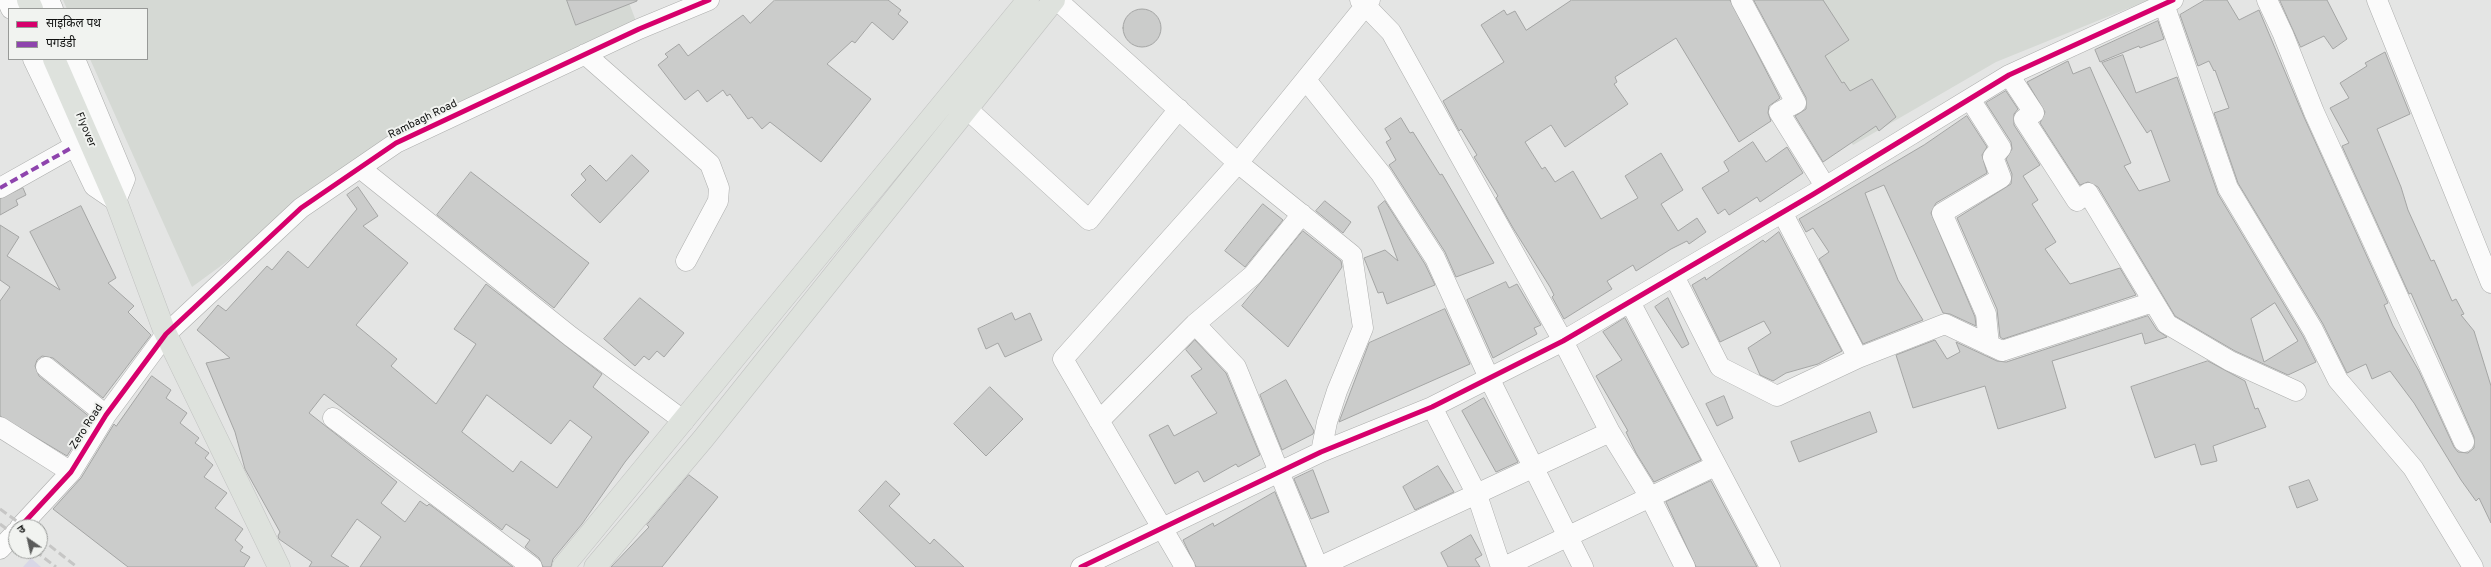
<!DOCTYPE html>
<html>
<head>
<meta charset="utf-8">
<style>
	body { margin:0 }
	#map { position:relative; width:2491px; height:567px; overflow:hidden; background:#e4e5e4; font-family:Overpass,"Noto Sans Devanagari",sans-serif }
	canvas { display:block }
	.legend { position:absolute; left:8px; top:8px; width:140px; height:52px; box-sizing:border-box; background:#f1f3f0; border:1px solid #979997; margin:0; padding:5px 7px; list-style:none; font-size:12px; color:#111211 }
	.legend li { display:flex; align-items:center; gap:8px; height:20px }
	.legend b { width:20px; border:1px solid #979997 }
	.north { position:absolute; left:8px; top:519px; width:40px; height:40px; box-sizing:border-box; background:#f1f3f0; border:1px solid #979997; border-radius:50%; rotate:326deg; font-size:11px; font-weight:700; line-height:16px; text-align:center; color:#111211 }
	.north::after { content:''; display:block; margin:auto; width:14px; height:18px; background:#5b5c5b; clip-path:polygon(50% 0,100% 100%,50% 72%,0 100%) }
</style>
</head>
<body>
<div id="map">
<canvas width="2491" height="567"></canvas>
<ul class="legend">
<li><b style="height:5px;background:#d6006c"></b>साइकिल पथ</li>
<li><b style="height:5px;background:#8e44ad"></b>पगडंडी</li>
</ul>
<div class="north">उ</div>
</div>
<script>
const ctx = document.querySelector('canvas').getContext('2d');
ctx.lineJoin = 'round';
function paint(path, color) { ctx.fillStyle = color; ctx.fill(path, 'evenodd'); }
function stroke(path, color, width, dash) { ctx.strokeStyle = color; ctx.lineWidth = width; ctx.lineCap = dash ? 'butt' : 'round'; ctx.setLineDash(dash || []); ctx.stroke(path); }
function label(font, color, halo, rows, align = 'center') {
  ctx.font = font + ' Overpass,sans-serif'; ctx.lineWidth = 4; ctx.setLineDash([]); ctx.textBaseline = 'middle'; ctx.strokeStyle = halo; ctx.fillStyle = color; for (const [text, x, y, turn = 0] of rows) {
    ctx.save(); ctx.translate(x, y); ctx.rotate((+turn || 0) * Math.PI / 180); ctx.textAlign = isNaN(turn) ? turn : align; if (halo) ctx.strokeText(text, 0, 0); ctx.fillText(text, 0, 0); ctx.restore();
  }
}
const built = new Path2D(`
	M63,0H628L639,29L500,93L300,208L192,287L90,59H147V9H67Z
	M1758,0H2149L1996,62L1853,145Z`);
const green = new Path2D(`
	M31,558L41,567H23Z`);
const building = new Path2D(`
	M567,0H637V1L576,25Z
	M775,0H888L901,10L898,14L908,22L893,40L872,22L855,43L852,41L827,64L871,99L821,162L770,122L762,129L752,117L748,119L730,94L727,96L723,90L707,102L698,90L685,100L658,65L668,57L665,54L679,44L688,56L743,15L750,23Z
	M1572,0H1730L1780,98L1769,106L1768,113L1771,121L1739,142L1676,38L1615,77L1617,82L1614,84L1628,104L1565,147L1551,125L1525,142L1542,169L1545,167L1555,182L1573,171L1601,219L1638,198L1625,176L1661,153L1683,190L1661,204L1678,231L1697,218L1706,232L1689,244L1687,241L1671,249L1636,271L1633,265L1607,281L1612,289L1564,319L1552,297L1554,295L1550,287L1513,228L1496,198L1498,196L1474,157L1477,155L1461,129L1459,131L1443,101L1504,62L1481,25L1504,10L1507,15L1515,11L1526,30Z
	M1754,0H1823L1849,40L1825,56L1842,83L1844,82L1850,91L1872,79L1896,117L1879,131L1876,126L1823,162L1795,116L1806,109V98Z
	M2205,0H2227L2239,20L2259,10L2304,117L2388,303L2384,305L2393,326L2419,371L2454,447L2458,452L2468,453L2474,448V437L2411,293L2409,294L2342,146L2349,143L2330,108L2349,98L2340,83L2367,66L2365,63L2385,52L2387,57L2410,114L2377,129L2401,187L2408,210L2431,261L2434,260L2452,301L2456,299L2464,314L2461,315L2474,331L2491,386V523L2479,498L2476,501L2461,480L2414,403L2390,371L2372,379L2366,364L2347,373L2323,324L2238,183L2214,113L2229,108L2215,70L2214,71L2209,61L2198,66L2180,15Z
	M2280,0H2327L2347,39L2333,49L2324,36L2301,47Z
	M1123 28a19 19 0 1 1 38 0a19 19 0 1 1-38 0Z
	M2158,21L2164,39L2140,48L2139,46L2100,62L2095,50Z
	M2123,55L2136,93L2177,77L2218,194L2303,336L2316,362L2288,375L2235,351L2175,316L2098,187L2088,182L2080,185L2040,123L2045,112L2027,82L2068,61L2073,74L2090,67L2131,163L2124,166L2139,191L2170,181L2151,130L2147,133L2102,63ZM2275,303L2298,341L2264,362L2251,319Z
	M2006,91L2018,109L2014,114V125L2040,165L2023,176L2038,200L2032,204L2056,242L2045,249L2070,284L2120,268L2136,295L2003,339L2000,337L1997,309L1957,218L2011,184L2012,174L2006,159L2012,149L2011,142L1986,103Z
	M1967,116L1987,147L1982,155L1987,173L1936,203L1931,213L1975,317L1976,326L1950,314L1943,313L1884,185L1865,193L1898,280L1923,320L1863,344L1819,259L1829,252L1813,228L1806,232L1799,219L1924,145Z
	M1401,118L1410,133L1413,132L1440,175L1442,174L1494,263L1456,277L1445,252L1389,165L1396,160L1386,142L1391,139L1385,129Z
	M1753,142L1766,162L1787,147L1803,173L1760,202L1757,197L1729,215L1725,209L1718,214L1702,188L1729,171L1724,162Z
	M632,155L649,171L600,223L571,195L586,180L581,174L590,165L606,181Z
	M471,172L589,263L554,308L437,215Z
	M358,187L378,216L363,226L408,263L356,325L397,359L391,366L436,404L476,344L454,329L486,284L602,374L593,387L649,432L625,462L582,524L553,559L551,567H543L539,558L525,547L530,540L506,524L502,530L324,394L309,413L397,482L381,503L405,522L420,501L427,506L429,504L513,567H360L381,537L357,519L331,556L349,567H309L312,562L279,539L278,536L280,532L245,469L235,432L206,363L230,358L197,330L218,305L226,311L267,266L272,270L288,251L308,268L357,209L347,195ZM487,395L551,444L570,420L592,437L557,488L521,461L513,472L462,432Z
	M23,188L26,195L16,200L18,205L0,215V199Z
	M1325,201L1351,222L1343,233L1316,211Z
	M1385,201L1425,264L1435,285L1387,304L1383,292L1378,293L1364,258L1385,250L1398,261L1378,207Z
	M1263,204L1283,220L1245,267L1225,251Z
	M81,206L116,278L108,283L134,306L128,312L151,335L103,398L53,358L42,356L37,360L35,366L39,376L91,418L67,456L0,416V301L10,287L0,280V225L19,237L7,256L60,290L30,232Z
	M1303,231L1341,261L1342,267L1288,347L1242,306Z
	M1779,232L1842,351L1818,364L1786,373L1773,381L1760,375L1748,348L1771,333L1764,321L1720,342L1692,285L1705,277L1706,280L1763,240L1765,242Z
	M1506,282L1509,288L1517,284L1541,325L1534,328L1537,334L1493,358L1467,300Z
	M640,298L684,333L664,357L657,351L649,360L644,356L635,366L604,339Z
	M1668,298L1689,344L1682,348L1655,307Z
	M1445,309L1470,364L1339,422L1369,343Z
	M1012,313L1015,320L1030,313L1042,340L1005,357L998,343L986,349L978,329Z
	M2148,316L2157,330L2167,337L2145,344L2142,333L2052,361L2066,408L1998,429L1985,386L1913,408L1896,355L1935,340L1947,359L1960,352L1956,342L1997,361L2006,362Z
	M1625,318L1701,460L1654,482L1636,453L1626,432L1628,431L1596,376L1622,360L1603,332Z
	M1195,340L1226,373L1260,455L1238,467L1236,464L1204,482L1198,471L1175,484L1149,435L1168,425L1174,436L1217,413L1191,376L1202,369L1186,350Z
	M2208,361L2245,381L2255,409L2258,408L2266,427L2213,446L2217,461L2201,465L2195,444L2155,458L2131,387Z
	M152,376L171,390L166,398L187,413L180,423L199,438L195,443L209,453L205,458L213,465L204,477L227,493L215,508L243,529L235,540L243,547L240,551L250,557L244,567H128L53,509L81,478L114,424L116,426Z
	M1286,380L1314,431L1313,434L1282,450L1260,395Z
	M990,387L1023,419L986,456L954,424Z
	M1724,396L1733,418L1717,426L1706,404Z
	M1484,398L1518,462L1496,472L1462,411Z
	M1870,412L1877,432L1799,462L1791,442Z
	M1438,466L1454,492L1415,510L1403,487Z
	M1313,470L1329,512L1311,519L1294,479Z
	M689,475L718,497L662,567H611L649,527L647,525Z
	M2309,480L2318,500L2297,508L2289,487Z
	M886,481L900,494L889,506L930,544L934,539L964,567H916L859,511Z
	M1711,481L1757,567H1696L1666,502Z
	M1275,492L1306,567H1196L1183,540L1213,523L1214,526Z
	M1471,535L1482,555L1475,559L1480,567H1448L1441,553Z`);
const minor = new Path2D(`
	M7,0L11,9
	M49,0L53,9
	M1057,0L1238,163L1352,255L1363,328L1337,391L1327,422L1321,452
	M1360,0L1391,32L1563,341L1610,432L1650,497L1685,567
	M1741,0L1796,103L1779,112L1825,186
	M2267,0L2283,34L2314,112L2464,442
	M2377,0L2491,283
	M2164,4L2228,188L2313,330L2338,380L2413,468L2473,567
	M585,54L710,164L719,188L718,201L686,261
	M33,59L94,186L116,201L125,179L75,59
	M2009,75L2034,113L2024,119L2077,201L2088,193L2167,324L2230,361L2296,391
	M1306,80L1381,174L1435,258L1489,378L1583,567
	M1970,99L2001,148L1993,157L2001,178L1942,213L1986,314L1989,345
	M966,108L1089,220L1179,109
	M360,168L570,336L684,421
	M0,188L73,147
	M1782,212L1858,358
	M1674,276L1720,367L1777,396L1858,358L1945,324L2002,351L2153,302
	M1630,302L1770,567
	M1195,324L1236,367L1318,567
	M46,367L106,415
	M1432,407L1477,495L1501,567
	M333,418L532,567
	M1099,421L1195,324L1253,275L1302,214
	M0,427L71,472
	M20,527L71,472L106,415L166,334L301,208L396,143L639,29L709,0
	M0,549L16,532
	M1081,567L1321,452L1432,407L1563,341L1812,195L2009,75L2173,0
	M1185,567L1063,359L1238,163L1370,0
	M1319,567L1610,432
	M1504,567L1715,466`);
const major = new Path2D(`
	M28,0L32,9
	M54,59L116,201L164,330L279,567
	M563,567L1028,0
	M595,567L703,439L1054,0`);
const rail = new Path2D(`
	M0,509L25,527
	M0,524L16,536
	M40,538L77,567
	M35,551L56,567`);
const quiet = new Path2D(`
	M0,188L73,147`);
const cycleway = new Path2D(`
	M20,527L71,472L106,415L166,334L301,208L396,143L639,29L709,0
	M1081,567L1321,452L1432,407L1563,341L1812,195L2009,75L2173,0`);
const streetNames = [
	["Rambagh Road",423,120,-26],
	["Flyover",85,130,67],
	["Zero Road",87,427,-57]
];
paint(built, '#d5d9d4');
paint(green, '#d8d7e6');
paint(building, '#cbcccb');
stroke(building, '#a4a5a4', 1);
stroke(minor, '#acadac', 21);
stroke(major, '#c1c2c1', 23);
stroke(minor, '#fbfbfb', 20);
stroke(major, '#dee2dd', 22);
stroke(rail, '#c6c6c5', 3, [8, 4]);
stroke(quiet, '#8e44ad', 4, [8, 4]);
stroke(cycleway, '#d6006c', 5);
label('11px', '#111211', '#f1f3f0', streetNames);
</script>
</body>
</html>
